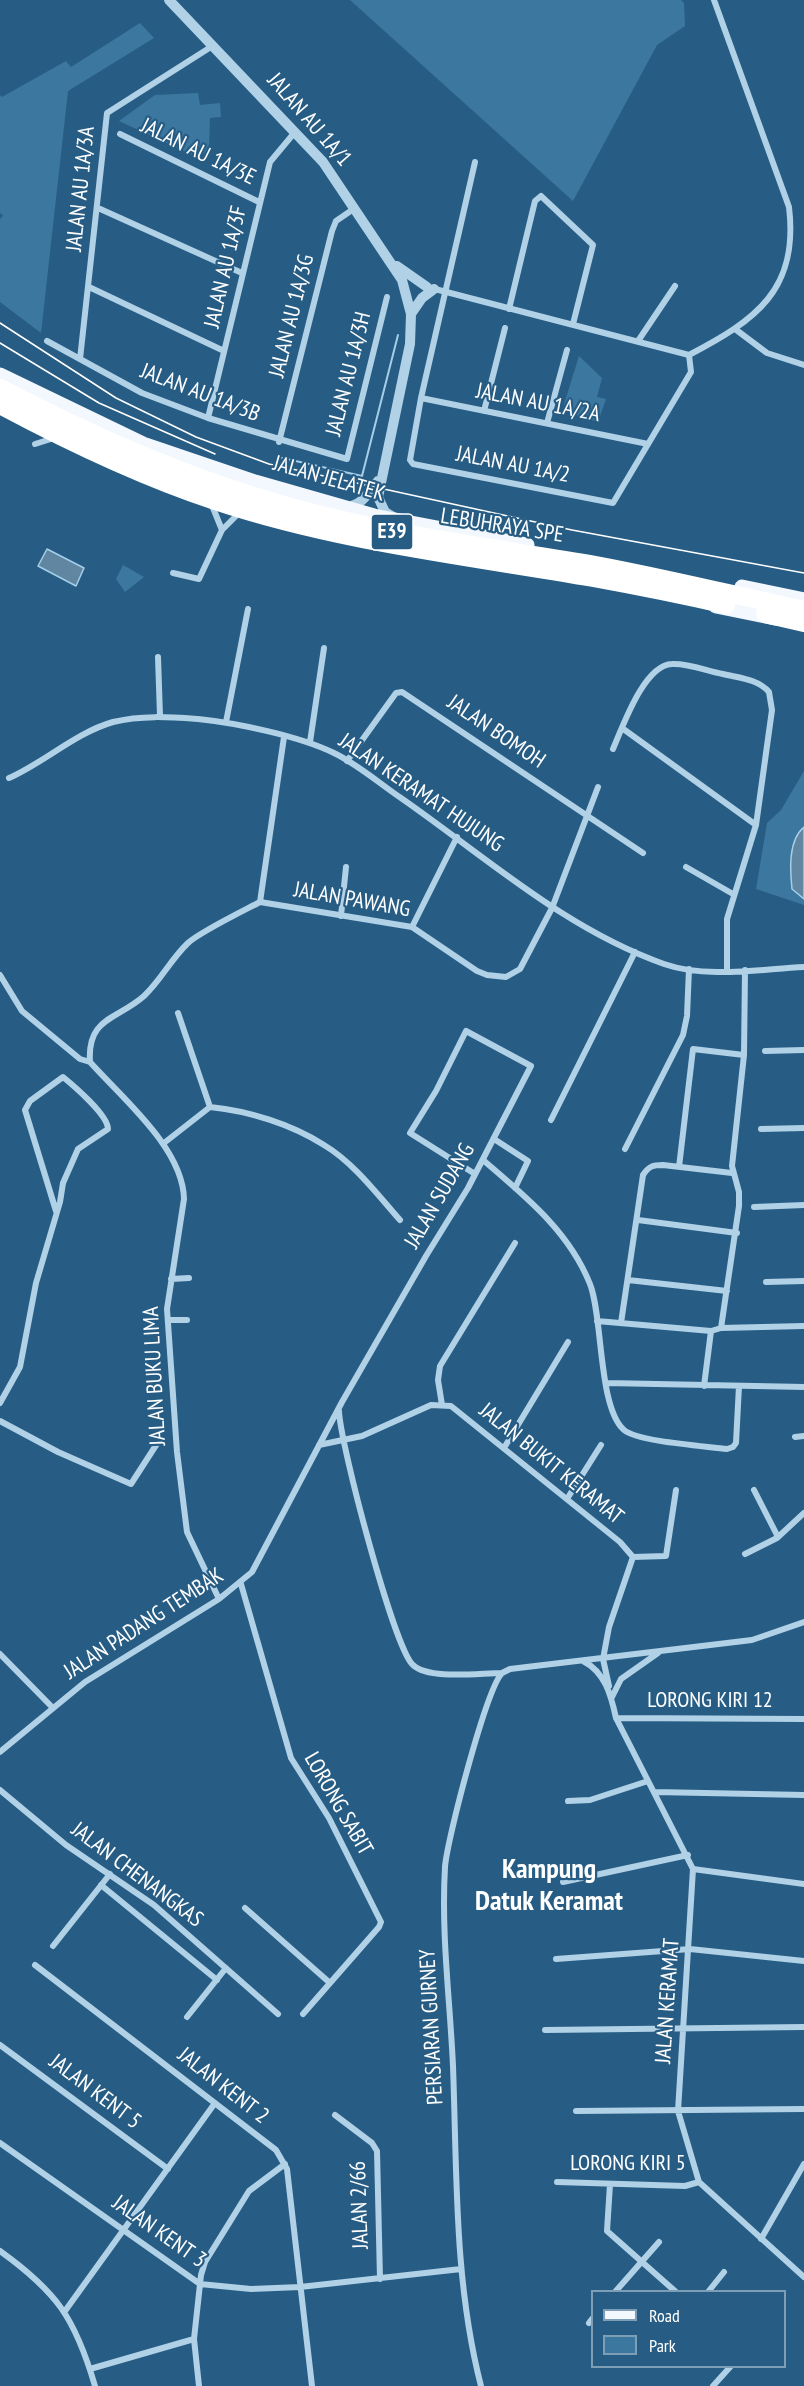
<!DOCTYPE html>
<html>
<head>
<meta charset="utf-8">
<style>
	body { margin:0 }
	#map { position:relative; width:804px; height:2386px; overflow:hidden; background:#275d84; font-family:"PT Sans Narrow",sans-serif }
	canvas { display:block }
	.legend { position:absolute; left:591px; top:2290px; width:195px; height:78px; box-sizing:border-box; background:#275d84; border:2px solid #7d9eb5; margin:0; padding:8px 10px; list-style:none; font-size:18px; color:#fff }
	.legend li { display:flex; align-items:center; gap:12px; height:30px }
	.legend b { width:30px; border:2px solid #7d9eb5 }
</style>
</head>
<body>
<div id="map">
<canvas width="804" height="2386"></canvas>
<ul class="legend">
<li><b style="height:8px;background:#f2f8fe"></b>Road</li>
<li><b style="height:16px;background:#3c77a0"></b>Park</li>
</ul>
</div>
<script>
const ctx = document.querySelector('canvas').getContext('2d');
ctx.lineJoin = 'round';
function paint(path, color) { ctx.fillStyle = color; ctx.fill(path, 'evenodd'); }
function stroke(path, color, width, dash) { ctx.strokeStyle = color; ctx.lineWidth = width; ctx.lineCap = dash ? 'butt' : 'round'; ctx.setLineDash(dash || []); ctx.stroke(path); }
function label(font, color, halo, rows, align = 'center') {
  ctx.font = font + ' "PT Sans Narrow",sans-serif'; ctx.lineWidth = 4.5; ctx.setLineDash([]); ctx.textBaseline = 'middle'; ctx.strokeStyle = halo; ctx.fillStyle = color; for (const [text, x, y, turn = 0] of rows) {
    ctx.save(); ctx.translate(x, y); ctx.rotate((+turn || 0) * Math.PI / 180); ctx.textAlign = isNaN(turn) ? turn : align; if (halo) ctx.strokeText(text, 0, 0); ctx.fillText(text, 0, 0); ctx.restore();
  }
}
const green = new Path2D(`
	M350,0H681L684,3L685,26L657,45L573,201Z
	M140,23L154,38L68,91L41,333L0,302V219L3,215L0,213V95L2,97L66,61L71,67Z
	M198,93L200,105L220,103L221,117L210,118L209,149L199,158L119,121L155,95Z
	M579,356L602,378L597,397L606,399L598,422L562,411Z
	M123,565L144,577L125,592L116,579Z
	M804,771V905L756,889L767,823L781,810Z`);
const water = new Path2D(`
	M47,549L84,568L76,586L38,566Z
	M804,827V899L792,889C790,870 788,840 804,827Z`);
const stream = new Path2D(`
	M278,457L362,476L398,335`);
const minor = new Path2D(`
	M120,134L259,202
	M475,162L421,398L410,460L413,464L613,503L691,372L689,355
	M98,208L242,273
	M89,287L224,351
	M431,288L689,355
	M509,309L535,201L541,196L593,245L573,324
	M735,329L767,353L804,365
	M47,341L142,393L208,418L347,459L387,297
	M638,341L675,286
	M689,355C756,320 799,290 789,207L714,0
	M80,359L107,113L214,45
	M421,398L648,444
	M484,411L505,328
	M208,418L270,162L295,132
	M547,423L567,350
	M279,442L332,231L336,221L355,208
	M35,444L54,438
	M211,503L222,530
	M173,573L199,579L222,530L239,513
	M158,657L160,716
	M226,722L248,609
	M622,728L756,825
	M310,742L324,648
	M613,749C623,726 644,665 672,664C688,663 707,671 723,674C739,678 758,679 769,692L772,710L756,825L727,919V970
	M347,761L396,693L402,692L643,853
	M9,778C45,762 75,733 113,722C141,715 169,717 198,719C237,723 299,736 334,753C357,764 379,783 401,798C486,857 565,929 664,964C707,979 760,969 804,967
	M686,867L733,894
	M260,902L412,927L477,971L487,975L506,977L520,969L552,908L598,787
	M260,902L284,737
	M341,916L346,867
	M412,927L457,837
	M0,975L22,1011L80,1059L90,1062
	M178,1013L210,1107
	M765,1051L804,1050
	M551,1120L635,952
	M761,1129L804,1128
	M494,1139L528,1161L515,1188
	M164,1143L210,1107C249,1111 291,1124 324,1145C354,1163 377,1194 400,1220
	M625,1149L683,1035L687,1016L689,969
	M483,1160C525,1196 569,1231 590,1284C603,1317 598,1407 624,1430C639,1442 705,1446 727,1449L733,1447L736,1443L739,1386
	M679,1167L693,1049L744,1055L745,970
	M754,1207L804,1205
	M638,1220L737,1233
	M171,1279L189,1278
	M628,1280L727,1291
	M766,1282L804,1281
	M168,1320H187
	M597,1321L711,1331
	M621,1323L643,1175C649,1166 653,1165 663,1165L732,1173
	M721,1328L804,1326
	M607,1383L804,1387
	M704,1386L711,1331L721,1328L739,1206V1192L732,1166L744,1055
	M0,1403L20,1367L36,1283L60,1202L63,1183L78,1149L108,1129C108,1115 74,1086 63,1077L30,1101L25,1110L56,1211
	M442,1405L438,1380L440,1366L515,1243
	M339,1411C340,1443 394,1648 413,1665C429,1680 479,1673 502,1673L510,1669L752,1640L804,1622
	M0,1421L58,1452L131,1484L160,1439
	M795,1437L804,1436
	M319,1445L362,1436L431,1405L451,1406L620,1542L633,1557
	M504,1448L568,1342
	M754,1490L778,1537
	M567,1499L601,1445
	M745,1554L777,1538L804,1513
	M633,1557L666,1556L676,1490
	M241,1584L291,1758L329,1818L381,1922L379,1927L303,2014
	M219,1599L187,1532L177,1452L167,1309L184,1199C183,1148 122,1098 90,1062C87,1017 117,1020 144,996C161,980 171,959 188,943C200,932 243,911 260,902
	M0,1654L52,1707
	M583,1661C605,1672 611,1695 616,1718L693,1869L678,2111L699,2182L804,2277
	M609,1686L603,1659L609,1627L633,1557
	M612,1697L621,1679L658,1653
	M616,1718L804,1719
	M0,1752L85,1682L219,1599L252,1572L342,1402L426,1256L468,1188L531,1066L466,1031L436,1091L410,1133L475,1174
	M0,1790L66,1845L154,1905L278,2014
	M655,1792L804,1795
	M568,1801L590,1800L648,1781
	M693,1869L804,1884
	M563,1882L688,1855
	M101,1885L217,1980
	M245,1908L330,1983
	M53,1946L110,1874
	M556,1959L690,1949L804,1961
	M35,1965L276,2150L287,2169L312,2386
	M187,2017L226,1968
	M545,2030L804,2027
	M0,2045L168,2169
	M576,2111L804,2109
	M335,2115L372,2143L377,2151L380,2279
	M0,2143L200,2284L251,2289L300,2287L461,2269
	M557,2182L685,2186L699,2182
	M610,2184L607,2231L676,2292
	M761,2239L804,2164
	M0,2251C57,2292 75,2318 95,2386
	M615,2292L659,2242
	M708,2292L724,2272
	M65,2311L215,2103
	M589,2323L592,2319
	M90,2369L194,2339
	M199,2386L194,2339L201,2275L205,2262L249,2191L285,2164
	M481,2386C454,2282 457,2173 453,2066C450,2000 441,1934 445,1867C447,1840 486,1690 502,1673
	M713,2386L731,2366`);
const tertiary = new Path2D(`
	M169,0L323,162L402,280L411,314L410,344L378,497L385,512L395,518
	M397,266L427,287
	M411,314L422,298L434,289
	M345,507C362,506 368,493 378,481`);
const primary = new Path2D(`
	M0,375L143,444L255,482L374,516L527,545
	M742,587L804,600
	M716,606L775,618`);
const tram = new Path2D(`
	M0,323L116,398L196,437L269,464L572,530L804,573
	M0,343L99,403L215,454`);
const motorwayBridge = new Path2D(`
	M0,388C86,433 173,472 267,500C374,533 485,546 596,565C666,578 735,595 804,610
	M0,405C69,442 140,476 215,501C338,542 466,556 593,578C637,586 682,595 726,605
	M765,614L804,623`);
const shields = [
	[392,532,42]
];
const shieldNames = [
	["E39",392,532]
];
const streetNames = [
	["JALAN AU 1A/1",309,120,49],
	["JALAN AU 1A/3E",198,152,26],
	["JALAN AU 1A/3A",81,189,-84],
	["JALAN AU 1A/3F",226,267,-77],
	["JALAN AU 1A/3G",292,316,-76],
	["JALAN AU 1A/3H",349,374,-76],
	["JALAN AU 1A/3B",200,393,21],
	["JALAN AU 1A/2A",538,403,11],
	["JALAN AU 1A/2",513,465,11],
	["JALAN JELATEK",329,479,16],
	["LEBUHRAYA SPE",502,526,9],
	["JALAN BOMOH",496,732,34],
	["JALAN KERAMAT HUJUNG",421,793,34],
	["JALAN PAWANG",352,900,10],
	["JALAN SUDANG",440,1196,-60],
	["JALAN BUKU LIMA",155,1376,-93],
	["JALAN BUKIT KERAMAT",551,1464,39],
	["JALAN PADANG TEMBAK",144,1624,-33],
	["LORONG KIRI 12",710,1701],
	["LORONG SABIT",338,1804,60],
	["JALAN CHENANGKAS",137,1875,37],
	["JALAN KERAMAT",668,2001,-86],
	["PERSIARAN GURNEY",432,2027,-93],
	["JALAN KENT 2",223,2086,38],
	["JALAN KENT 5",95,2092,37],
	["LORONG KIRI 5",628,2164],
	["JALAN 2/66",360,2205,-92],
	["JALAN KENT 3",159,2232,35]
];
const districtNames = [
	["Kampung",549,1870],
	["Datuk Keramat",549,1902]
];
paint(green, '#3c77a0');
paint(water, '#6186a1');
stroke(water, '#a5cee8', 1.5);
stroke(stream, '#a5cee8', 2);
stroke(minor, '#b1d1e7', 6);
stroke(tertiary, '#b1d1e7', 10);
stroke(primary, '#f2f8fe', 15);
stroke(tram, '#fff', 1.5);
stroke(motorwayBridge, '#fff', 18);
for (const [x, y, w] of shields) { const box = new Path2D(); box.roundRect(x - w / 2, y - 18, w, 36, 4.5); ctx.fillStyle = '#275d84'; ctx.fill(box); stroke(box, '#fff', 1.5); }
label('bold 21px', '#fff', null, shieldNames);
label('22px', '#fff', '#275d84', streetNames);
label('bold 28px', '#fff', '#275d84', districtNames);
</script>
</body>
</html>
